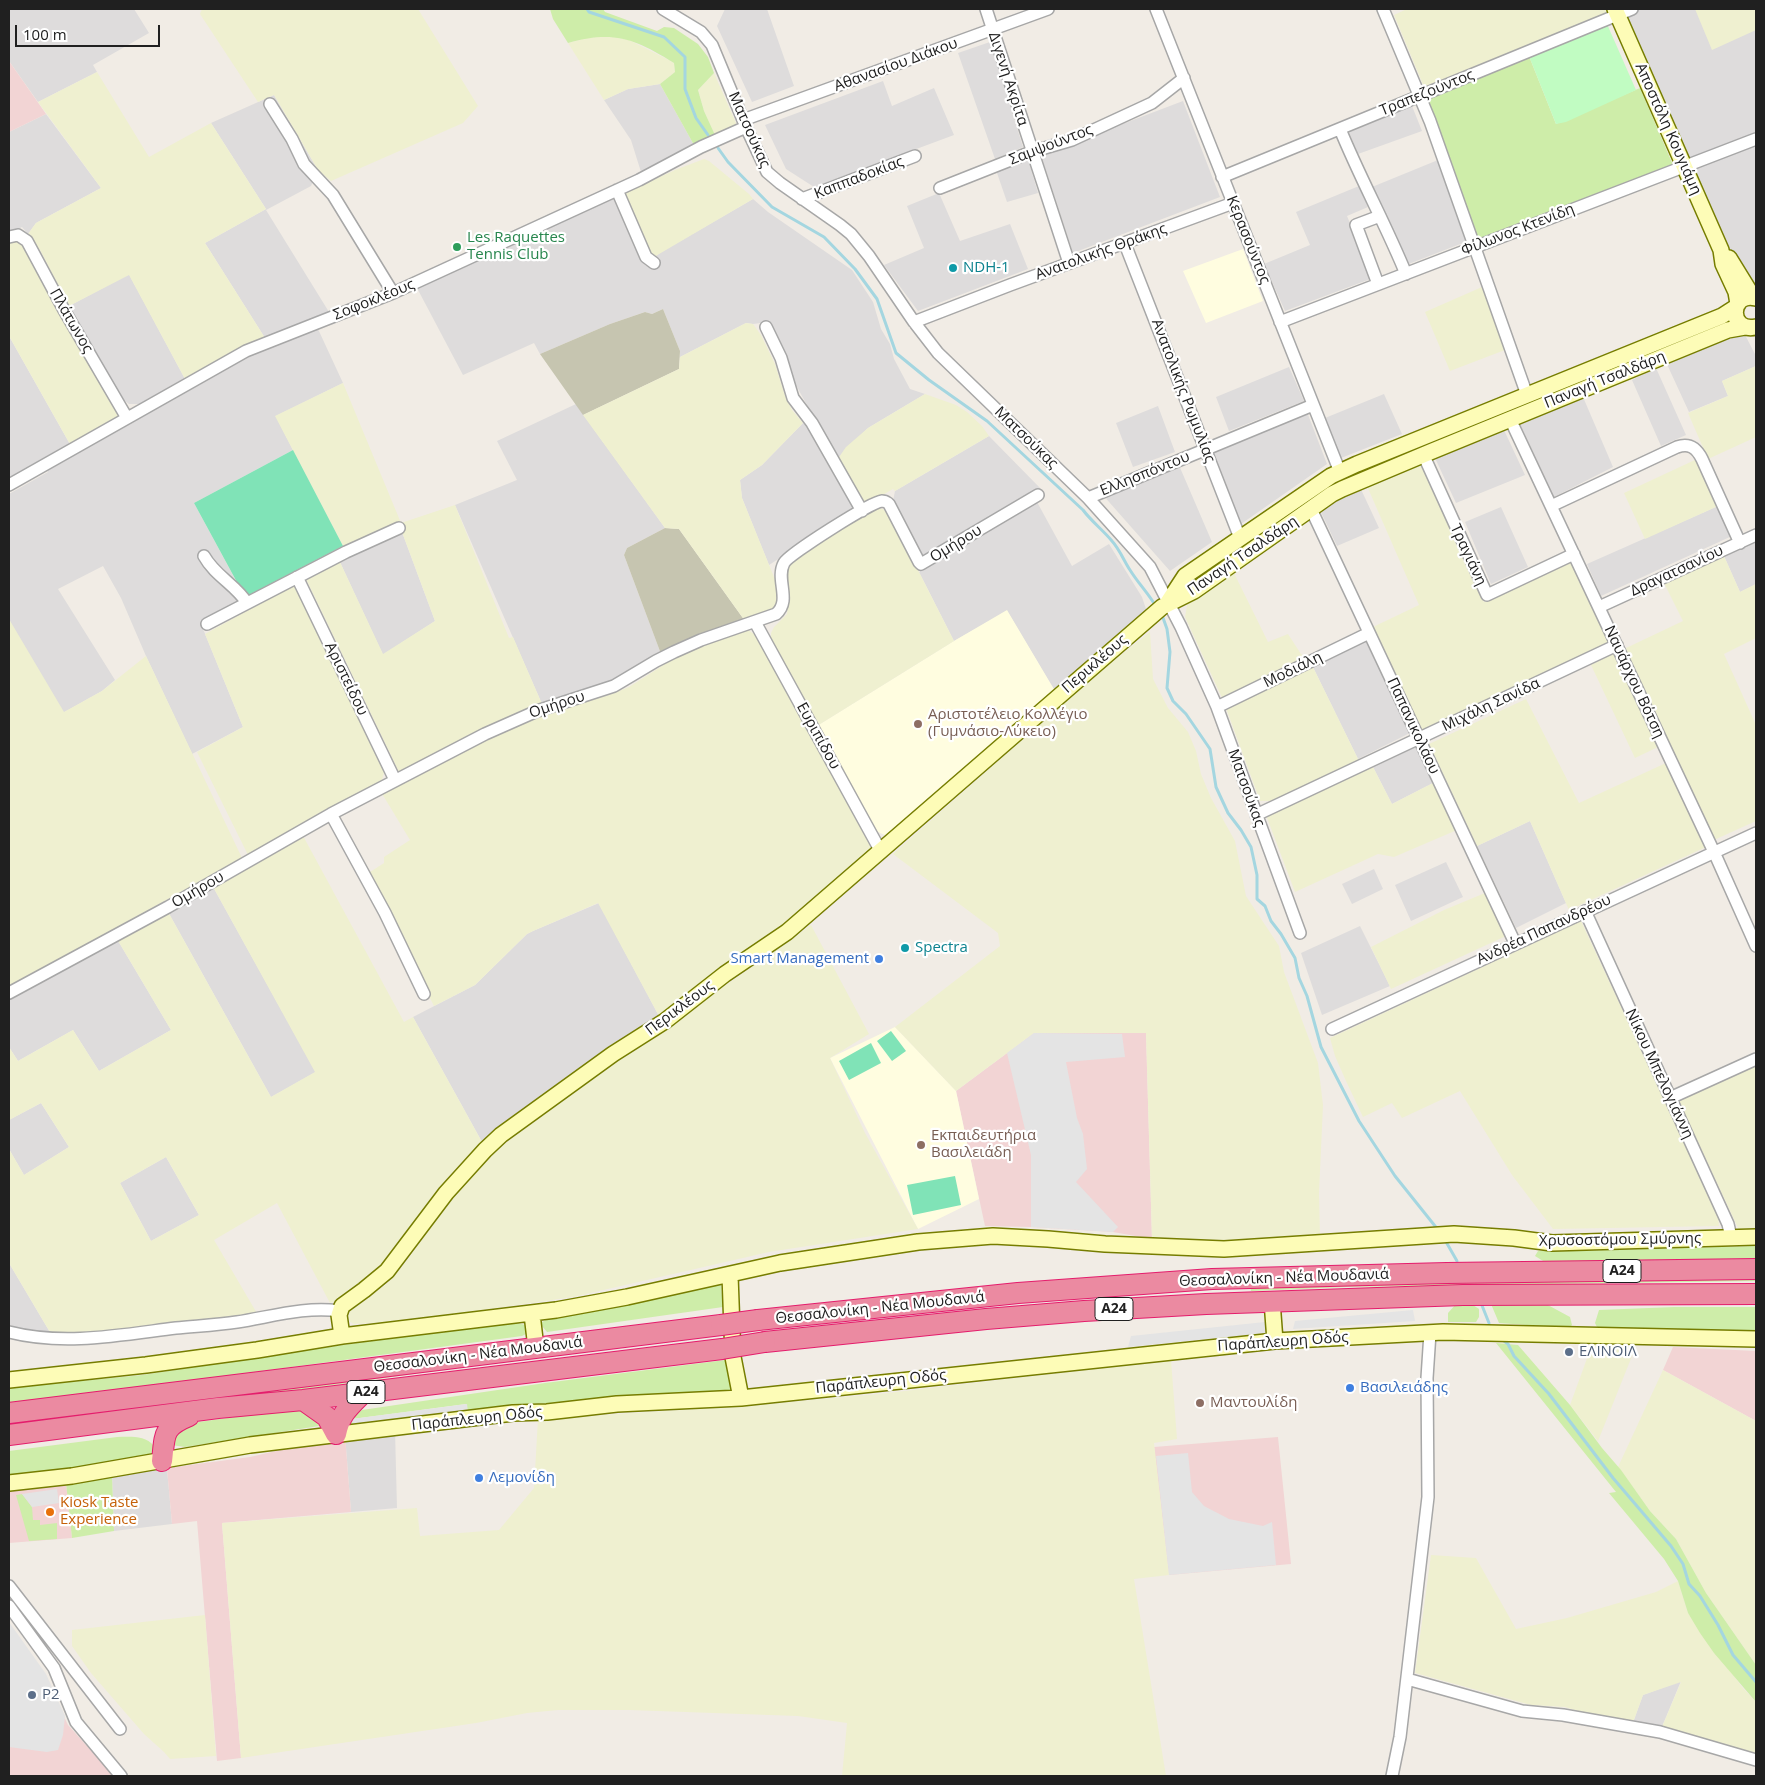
<!DOCTYPE html>
<html>
<head>
<meta charset="utf-8">
<style>
	body { margin:0 }
	#map { position:relative; width:1765px; height:1785px; overflow:hidden; background:#f1ece5; font-family:"Open Sans",sans-serif }
	canvas { display:block }
	.frame { position:absolute; inset:0; border:10px solid #202020; pointer-events:none }
	.scale { position:absolute; left:15px; top:25px; width:145px; height:22px; box-sizing:border-box; border:2px solid #202020; border-top:0; padding-left:6px; font-size:15px; line-height:18px; white-space:nowrap; color:#202020; -webkit-text-stroke:4px #fff; paint-order:stroke }
</style>
</head>
<body>
<div id="map">
<canvas width="1765" height="1785"></canvas>
<div class="frame"></div>
<div class="scale">100 m</div>
</div>
<script>
const ctx = document.querySelector('canvas').getContext('2d');
ctx.lineJoin = 'round';
function paint(path, color) { ctx.fillStyle = color; ctx.fill(path, 'evenodd'); }
function stroke(path, color, width, dash) { ctx.strokeStyle = color; ctx.lineWidth = width; ctx.lineCap = dash ? 'butt' : 'round'; ctx.setLineDash(dash || []); ctx.stroke(path); }
function label(font, color, halo, rows, align = 'center') {
  ctx.font = font + ' "Open Sans",sans-serif'; ctx.lineWidth = 4.5; ctx.setLineDash([]); ctx.textBaseline = 'middle'; ctx.strokeStyle = halo; ctx.fillStyle = color; for (const [text, x, y, turn = 0] of rows) {
    ctx.save(); ctx.translate(x, y); ctx.rotate((+turn || 0) * Math.PI / 180); ctx.textAlign = isNaN(turn) ? turn : align; if (halo) ctx.strokeText(text, 0, 0); ctx.fillText(text, 0, 0); ctx.restore();
  }
}
const residential = new Path2D(`
	M9,9H134L149,33L93,65L97,72L38,102L9,61Z
	M725,9H767L794,86L752,102L717,26Z
	M1622,9H1756V303L1729,248Z
	M990,42L1023,147L995,159L958,53Z
	M883,81L892,106L934,88L954,135L814,187L786,169L765,125Z
	M660,84L694,145L641,172L631,140L604,100L628,89Z
	M274,95L318,170L311,186L266,210L329,312L265,338L205,243L266,209L211,123Z
	M1183,101L1220,197L1073,253L1041,155Z
	M1412,106L1422,131L1358,154L1349,132Z
	M46,114L101,188L36,223L28,234L22,227L9,234V132Z
	M1028,159L1038,193L1007,202L996,170Z
	M1438,160L1468,241L1406,265L1372,187Z
	M1359,186L1368,207L1347,216L1373,278L1285,311L1264,264L1310,245L1296,212Z
	M939,193L960,241L1010,224L1028,269L918,311L884,265L924,248L907,206Z
	M616,197L645,265L651,268L656,260L654,257L661,252L753,199L768,212L852,270L873,302L881,329L890,344L894,359L910,389L925,394L868,428L837,460L791,376L780,345L769,322L753,324L746,323L680,357V351L663,309L652,314L645,312L610,324L540,354L534,343L463,375L417,288L556,223Z
	M129,274L185,379L139,404H129L120,397L69,306Z
	M318,329L343,383L276,416L293,450L194,503L247,601L201,624L243,727L192,754L146,656L121,598L103,566L58,589L115,680L102,691L61,714L9,623V499L10,498L9,494L48,472L47,470L169,397L226,366L261,350Z
	M1744,333L1756,356V366L1722,381L1728,396L1689,412L1665,360L1723,337L1725,341Z
	M9,336L71,446L9,481Z
	M1289,367L1304,401L1229,431L1216,397Z
	M1656,368L1686,435L1661,446L1632,380Z
	M1384,394L1402,434L1341,458L1325,418Z
	M1583,397L1613,467L1554,497L1520,424Z
	M576,404L665,528L627,548L624,555L661,654L616,682L542,704L455,505L517,480L497,441Z
	M1158,406L1175,452L1133,467L1116,423Z
	M1307,412L1327,464L1241,524L1211,451Z
	M803,423L812,430L856,509L769,565L742,498L740,480L762,465Z
	M1504,430L1525,475L1456,503L1435,458Z
	M989,436L1041,489L925,559L921,557L893,501L895,491Z
	M1178,463L1212,542L1170,571L1102,494Z
	M1359,485L1379,528L1337,546L1320,510Z
	M1037,502L1072,566L1109,544L1142,597L1147,612L1055,691L1007,611L954,641L919,572Z
	M1718,506L1732,536L1601,596L1587,564Z
	M1501,507L1528,567L1491,584L1465,522Z
	M402,532L435,621L383,655L339,560Z
	M1756,541V584L1740,592L1724,556Z
	M1363,635L1410,733L1358,759L1309,659Z
	M1416,747L1433,783L1392,804L1373,767Z
	M1530,821L1566,903L1516,928L1477,846Z
	M1446,862L1463,897L1411,921L1395,885Z
	M1374,869L1383,889L1352,904L1342,884Z
	M212,885L316,1072L271,1097L167,910Z
	M599,903L660,1018L514,1117L482,1142L413,1017L475,985L527,934L533,931Z
	M1360,926L1390,986L1322,1015L1301,953Z
	M117,939L171,1030L99,1071L73,1030L18,1061L9,1047V1000Z
	M41,1103L69,1147L24,1175L9,1149V1120Z
	M166,1157L199,1215L151,1241L120,1183Z
	M9,1263L51,1334L34,1333L9,1325Z
	M395,1430L397,1508L351,1512L345,1435Z
	M167,1468L172,1524L114,1531L112,1475Z
	M1681,1681L1659,1734L1631,1728L1643,1695Z`);
const commercial = new Path2D(`
	M9,61L46,114L9,132Z
	M1034,1033H1146L1152,1239L1113,1232L1031,1227L985,1226L956,1091Z
	M1673,1347L1756,1351V1421L1663,1370Z
	M345,1435L351,1512L222,1523L241,1758L217,1761L197,1521L172,1524L167,1468L250,1457Z
	M1278,1437L1291,1564L1169,1575L1154,1447Z
	M66,1483L72,1538L9,1543V1488Z
	M9,1627L45,1677L68,1725L114,1776H9Z`);
const education = new Path2D(`
	M1243,249L1263,301L1206,323L1183,271Z
	M1007,610L1055,691L887,836L876,831L817,726L954,641Z
	M895,1027L956,1091L979,1199L918,1229L830,1058Z`);
const construction = new Path2D(`
	M663,309L680,351L679,369L583,415L540,354L610,324L645,312L652,314Z
	M665,528L679,529L745,621L661,654L624,555L627,548Z`);
const farmland = new Path2D(`
	M202,9H418L478,106L463,123L331,181L318,170L274,95L258,102L200,14Z
	M1407,9H1607L1608,12L1424,87L1394,15Z
	M1695,9H1756V30L1712,50Z
	M608,36L629,40L665,58L674,63L675,72L660,84L628,89L604,100L568,43L586,38Z
	M97,72L149,157L211,123L266,209L205,243L265,338L245,346L185,379L129,275L69,306L40,250L28,234L36,223L101,188L38,102Z
	M714,73L736,123L735,126L715,135L704,111L698,90Z
	M704,159L709,161L749,194L753,199L654,257L645,245L625,193L675,170Z
	M11,240L21,242L119,413L115,420L71,446L9,336V241Z
	M1482,287L1505,350L1450,371L1425,312Z
	M746,323L753,324L761,335L775,364L785,396L792,410L803,423L762,465L740,480L742,498L778,587L780,596L776,610L745,621L679,529L665,528L583,415L679,369L680,357Z
	M1756,366V437L1708,459L1688,413L1728,396L1722,381Z
	M343,383L401,523L455,505L509,638L513,637L542,704L511,715L399,772L305,577L339,560L383,654L435,621L402,532L400,524L343,546L275,416Z
	M925,394L956,405L967,412L982,426L989,436L895,491L893,489L865,505L837,460L846,447L868,428Z
	M1697,459L1718,506L1645,539L1624,493Z
	M1421,463L1484,602L1571,562L1608,642L1421,731L1373,627L1419,605L1367,486Z
	M876,508L883,509L891,517L954,641L817,726L771,640V633L774,627L787,614L788,604L786,571L791,562L812,546Z
	M1724,556L1740,592L1756,584V638L1724,654L1756,725V821L1714,840L1624,649L1683,621L1664,583Z
	M1234,573L1268,642L1288,634L1301,654L1309,659L1359,761L1271,801H1260L1223,700L1185,617L1188,600Z
	M294,585L385,769L382,780L378,786L249,857L197,752L243,727L205,634Z
	M9,619L64,712L102,691L146,656L242,858L9,987Z
	M743,630H748L754,634L758,639L871,844L869,852L782,928L660,1018L598,903L533,931L527,934L475,985L434,1006L367,874L384,863V857L410,840L381,792L504,730L538,716L609,695L629,687L676,657Z
	M1150,632L1153,679L1168,708L1188,732L1196,751L1201,774L1211,798L1235,841L1246,896L1279,946L1284,972L1318,1063L1323,1105L1319,1193L1320,1237L1237,1242L1152,1239L1146,1033H1034L956,1091L895,1027L1000,946L998,933L893,854L1093,677Z
	M1614,653L1658,747L1635,758L1591,665Z
	M1526,699L1579,803L1666,763L1706,847L1569,910L1530,821L1477,846L1429,744Z
	M1373,767L1392,804L1433,783L1457,830L1394,857L1378,854L1295,892L1266,815Z
	M302,834L404,1022L413,1017L482,1142L449,1176L388,1260L361,1286L337,1301L330,1303L277,1203L214,1240L258,1315L120,1332L51,1334L9,1263V1149L24,1175L69,1147L41,1103L9,1120V1047L18,1061L73,1030L99,1071L171,1030L117,939L167,910L271,1097L315,1072L212,885ZM166,1157L199,1215L151,1241L120,1183Z
	M1485,893L1506,936L1391,989L1371,947L1444,910Z
	M1581,921L1718,1214L1719,1226L1553,1229L1512,1175L1460,1091L1402,1118L1392,1103L1363,1117L1346,1081L1335,1056L1330,1038Z
	M811,925L869,1034L830,1058L865,1133L918,1229L769,1252L573,1297L406,1321L354,1324L350,1322L348,1317L350,1311L388,1283L406,1262L441,1213L483,1162L516,1135L614,1063L785,944Z
	M1756,1066V1229L1739,1230L1678,1100Z
	M1593,1342L1623,1345L1634,1351L1598,1441L1570,1405Z
	M1171,1360L1177,1439L1154,1443L1169,1575L1134,1579L1166,1776H842L847,1723L798,1716L629,1710H558L527,1713L476,1723L241,1758L222,1523L417,1508L420,1536L499,1530L534,1488L538,1419L744,1406L879,1394Z
	M1663,1370L1756,1421V1665L1706,1593L1676,1539L1650,1511L1618,1467Z
	M1431,1555L1476,1558L1516,1629L1567,1618L1656,1592L1678,1581L1688,1613L1742,1687L1756,1702V1759L1659,1734L1681,1682L1643,1695L1631,1728L1565,1707L1531,1705L1415,1673Z
	M205,1615L216,1756L170,1759L164,1752L144,1734L91,1673L72,1646V1630Z`);
const grass = new Path2D(`
	M550,9H603L605,12L657,31L664,27L674,28L698,44L708,57L714,73L698,90L704,111L715,135L694,145L660,84L675,72L674,63C635,39 614,30 568,43L553,19Z
	M1529,56L1556,124L1640,88L1673,165L1478,241L1427,97Z
	M1756,1246V1262L1548,1264L1535,1256L1538,1251H1570Z
	M1756,1275V1281L1347,1287L1251,1291L1250,1285Z
	M721,1285L723,1307L547,1332L542,1326V1322C555,1315 573,1313 587,1310C631,1300 676,1292 721,1285Z
	M1456,1304L1473,1305L1479,1309V1317L1476,1322H1448V1313Z
	M1491,1304H1546L1570,1317L1572,1325L1569,1328L1499,1323Z
	M1674,1307H1756V1336L1600,1333L1595,1323L1599,1310Z
	M516,1323L526,1325V1334L522,1336L9,1405V1388L142,1375L363,1342Z
	M1496,1343L1518,1345L1570,1405L1602,1448L1621,1470L1650,1511L1676,1539L1706,1593L1756,1665V1702L1714,1653L1700,1633L1688,1613L1678,1581L1664,1559L1609,1493L1616,1492Z
	M583,1351L216,1401L215,1395Z
	M733,1359L737,1393L531,1404L468,1412L466,1404L352,1419L353,1426H346L347,1418L362,1410L545,1383Z
	M307,1407L318,1413L319,1426L185,1447L171,1445L170,1432L184,1424Z
	M117,1437C130,1437 145,1435 154,1446L152,1453L146,1457L9,1479V1451Z
	M112,1475L114,1531L72,1538L66,1483Z
	M22,1494L32,1507L33,1520H40V1525L57,1523V1539L29,1541L16,1495Z`);
const park = new Path2D(`
	M1607,24L1636,90L1566,122L1556,124L1529,56Z`);
const pitch = new Path2D(`
	M293,450L343,546L245,597L194,503Z
	M891,1031L906,1051L892,1061L877,1041Z
	M871,1043L881,1063L849,1080L839,1061Z
	M955,1176L961,1205L913,1215L907,1185Z`);
const parking = new Path2D(`
	M1034,1033L1122,1034L1125,1057L1066,1062L1077,1118L1083,1134L1087,1169L1076,1182L1118,1227L1113,1232L1031,1227V1155L1007,1053Z
	M1413,1310L1415,1321L1293,1329L1295,1321Z
	M1265,1322L1266,1333L1128,1347L1131,1336Z
	M467,1404L468,1412L353,1426L352,1419Z
	M1188,1453L1192,1492L1204,1506L1229,1519L1263,1526L1272,1522L1276,1565L1169,1575L1156,1456Z
	M57,1489L59,1503L32,1507L22,1494Z
	M9,1622L46,1674L65,1716L63,1735L58,1750L47,1752L9,1747Z`);
const stream = new Path2D(`
	M587,9L589,12L664,37L685,57V89L696,118L708,135
	M718,148L728,162L772,207L824,237L855,269L877,299L896,353L929,380L987,421L1083,510C1092,522 1103,530 1112,541C1120,550 1124,561 1130,570C1138,583 1148,593 1155,605
	M1162,615L1167,629L1170,652L1167,688L1173,701L1186,714L1210,749L1216,787L1228,813L1241,830L1251,847L1257,875V899L1265,906L1271,921L1281,934L1295,958L1299,978L1307,996L1321,1047L1359,1121L1395,1176L1439,1231
	M1445,1240L1457,1261
	M1481,1303L1489,1323
	M1500,1338L1508,1344L1514,1356L1549,1394L1613,1478L1671,1546L1683,1564L1689,1584L1700,1596L1718,1625L1733,1655L1756,1682`);
const street = new Path2D(`
	M663,9L701,32L712,45L746,127L767,172L780,183L840,225L851,234L869,256L914,322L938,353L1088,498L1150,567L1181,627L1217,707L1300,933
	M986,9L1069,263
	M1156,9L1340,472
	M1383,9L1430,121L1527,395
	M270,104L292,139L304,164L333,195L393,293
	M743,120L1048,9
	M1340,129C1360,178 1386,225 1406,274
	M1222,177L1632,9
	M940,188L1031,152L1072,140L1152,103L1184,78
	M617,190L646,257L654,263
	M802,199L915,156
	M9,237L18,235L27,241L64,310L127,418
	M1125,244L1240,538
	M1378,284L1356,225L1380,216
	M914,322L1010,285L1233,203
	M1280,322L1756,139
	M766,327L781,358L793,398L812,423L862,511
	M1510,419L1714,852L1756,946
	M1423,454L1487,595L1574,554
	M9,485L246,351L393,293L639,180L701,147L746,127
	M1088,498L1313,405
	M1551,506L1677,447C1689,443 1696,447 1702,459L1740,543
	M1311,509L1515,943
	M204,556C215,576 236,585 247,603
	M297,577L395,780
	M1599,607L1756,535
	M755,622L880,850
	M207,624L346,552L399,528
	M1217,707L1369,633
	M331,814L385,913L424,994
	M1256,815L1617,645
	M1585,911L1728,1224L1731,1237
	M9,993L168,907L331,814L485,734L537,711L614,686L656,661L674,652L701,640L776,614C792,600 775,580 784,563C789,554 871,502 882,501C886,501 886,502 889,504L919,562L921,564L1038,495
	M1332,1029L1756,833
	M1670,1098L1756,1059
	M9,1332C64,1346 120,1335 176,1328C196,1326 217,1325 237,1322C270,1317 306,1306 339,1311
	M9,1586L120,1729
	M9,1606L54,1668L76,1722L121,1776
	M1407,1679L1522,1711L1563,1715L1660,1732L1756,1760
	M1392,1776L1400,1737L1428,1497L1427,1378L1430,1333`);
const secondary = new Path2D(`
	M1615,9L1721,250L1723,264L1736,292L1738,304
	M1729,258L1753,297
	M1756,298C1729,291 1728,333 1756,327
	M1168,602L1185,576L1331,476L1357,464L1722,316L1736,307
	M730,1275L733,1357L741,1398
	M1272,1301L1275,1341
	M532,1314L536,1348
	M342,1336L339,1315L342,1306L364,1290L387,1271L446,1193L485,1150L501,1135L613,1054L665,1021L725,974L787,932L1162,607L1194,591L1332,494L1342,489L1430,452L1728,330L1745,327
	M9,1380L146,1365L257,1350L342,1336L556,1310L627,1297L780,1263L918,1242L993,1236L1048,1239L1105,1244L1224,1249L1454,1234L1514,1238L1552,1243L1756,1237
	M9,1483L72,1476L250,1445L513,1413L547,1412L617,1404L741,1398L1275,1341L1443,1332L1756,1339`);
const highway = new Path2D(`
	M758,1320L1018,1293L1212,1279L1447,1273L1756,1269
	M765,1342L986,1319L1084,1311L1206,1304L1463,1295L1756,1294
	M303,1400L327,1417L336,1434
	M9,1413L721,1325
	M336,1434C340,1414 349,1407 363,1393
	M9,1435L218,1408L303,1400L722,1349
	M162,1461C165,1435 162,1427 189,1416`);
const highwayBridge = new Path2D(`
	M721,1325L758,1320
	M722,1349L765,1342`);
const markers = [
	[457,247,5,"#2e9e5b"],
	[953,268,5,"#0f9aa8"],
	[918,724,5,"#8d6e63"],
	[905,948,5,"#0f9aa8"],
	[879,959,5,"#3f7fe0"],
	[921,1145,5,"#8d6e63"],
	[1569,1352,5,"#5c6f8a"],
	[1350,1388,5,"#3f7fe0"],
	[1200,1403,5,"#8d6e63"],
	[479,1478,5,"#3f7fe0"],
	[50,1512,5,"#e8710a"],
	[32,1695,5,"#5c6f8a"]
];
const shields = [
	[1622,1271,38],
	[1114,1309,38],
	[366,1392,38]
];
const shieldNames = [
	["Α24",1622,1271],
	["Α24",1114,1309],
	["Α24",366,1392]
];
const streetNames = [
	["Αθανασίου Διάκου",896,65,-20],
	["Διγενή Ακρίτα",1008,79,72],
	["Τραπεζούντος",1427,93,-22],
	["Αποστόλη Κουγιάμη",1668,129,66],
	["Ματσούκας",749,130,66],
	["Σαμψούντος",1051,145,-21],
	["Καππαδοκίας",859,178,-21],
	["Φίλωνος Κτενίδη",1518,230,-21],
	["Κερασούντος",1248,240,68],
	["Ανατολικής Θράκης",1101,252,-20],
	["Σοφοκλέους",374,300,-22],
	["Πλάτωνος",71,321,60],
	["Παναγή Τσαλδάρη",1605,380,-22],
	["Ανατολικής Ρωμυλίας",1183,391,69],
	["Ματσούκας",1026,438,44],
	["Ελλησπόντου",1145,474,-22],
	["Ομήρου",956,544,-31],
	["Τραγιάνη",1468,555,65],
	["Παναγή Τσαλδάρη",1243,556,-34],
	["Δραγατσανίου",1677,571,-25],
	["Περικλέους",1095,664,-41],
	["Μοδιάλη",1293,670,-26],
	["Αριστείδου",346,679,64],
	["Ναυάρχου Βότση",1634,682,65],
	["Ομήρου",557,705,-18],
	["Μιχάλη Σανίδα",1491,705,-25],
	["Παπανικολάου",1413,726,65],
	["Ευριπίδου",818,736,61],
	["Ματσούκας",1246,788,70],
	["Ομήρου",198,890,-30],
	["Ανδρέα Παπανδρέου",1544,930,-25],
	["Περικλέους",680,1008,-37],
	["Νίκου Μπελογιάννη",1659,1074,65],
	["Χρυσοστόμου Σμύρνης",1620,1240,-1],
	["Θεσσαλονίκη - Νέα Μουδανιά",1284,1278,-2],
	["Θεσσαλονίκη - Νέα Μουδανιά",880,1308,-6],
	["Παράπλευρη Οδός",1283,1342,-4],
	["Θεσσαλονίκη - Νέα Μουδανιά",478,1355,-7],
	["Παράπλευρη Οδός",881,1382,-6],
	["Παράπλευρη Οδός",477,1419,-6]
];
const leisureNames = [
	["Les Raquettes",467,238],
	["Tennis Club",467,255]
];
const cultureNames = [
	["NDH-1",963,268],
	["Spectra",915,948]
];
const educationNames = [
	["Αριστοτέλειο Κολλέγιο",928,715],
	["(Γυμνάσιο-Λύκειο)",928,732],
	["Εκπαιδευτήρια",931,1136],
	["Βασιλειάδη",931,1153],
	["Μαντουλίδη",1210,1403]
];
const shopNames = [
	["Smart Management",869,959,"right"],
	["Βασιλειάδης",1360,1388],
	["Λεμονίδη",489,1478]
];
const serviceNames = [
	["ΕΛΙΝΟΙΛ",1579,1352],
	["P2",42,1695]
];
const foodNames = [
	["Kiosk Taste",60,1503],
	["Experience",60,1520]
];
paint(residential, '#dedcdc');
paint(commercial, '#f2d4d4');
paint(education, '#fffde0');
paint(construction, '#c6c5b0');
paint(farmland, '#eff0d0');
paint(grass, '#ceeda9');
paint(park, '#c1fcc2');
paint(pitch, '#80e3b7');
paint(parking, '#e4e4e4');
stroke(stream, '#a4d6e0', 3);
stroke(street, '#a7a7a7', 14);
stroke(secondary, '#767d00', 18);
stroke(highway, '#e41d6c', 22);
stroke(street, '#fff', 11);
stroke(secondary, '#fdfcb7', 15);
stroke(highway, '#eb8aa1', 20);
stroke(highwayBridge, '#e41d6c', 22, []);
stroke(highwayBridge, '#eb8aa1', 20);
for (const [x, y, r, color] of markers) { const dot = new Path2D(); dot.arc(x, y, r, 0, 2 * Math.PI); ctx.fillStyle = color; ctx.fill(dot); stroke(dot, '#fff', 2); }
for (const [x, y, w] of shields) { const box = new Path2D(); box.roundRect(x - w / 2, y - 11.5, w, 23, 4); ctx.fillStyle = '#fff'; ctx.fill(box); stroke(box, '#202020', 1); }
label('bold 14px', '#202020', null, shieldNames);
label('15px', '#202020', '#fff', streetNames);
label('15px', '#27864d', '#fff', leisureNames, 'left');
label('15px', '#0d838f', '#fff', cultureNames, 'left');
label('15px', '#785e54', '#fff', educationNames, 'left');
label('15px', '#366cbe', '#fff', shopNames, 'left');
label('15px', '#4e5e75', '#fff', serviceNames, 'left');
label('15px', '#c56008', '#fff', foodNames, 'left');
</script>
</body>
</html>
